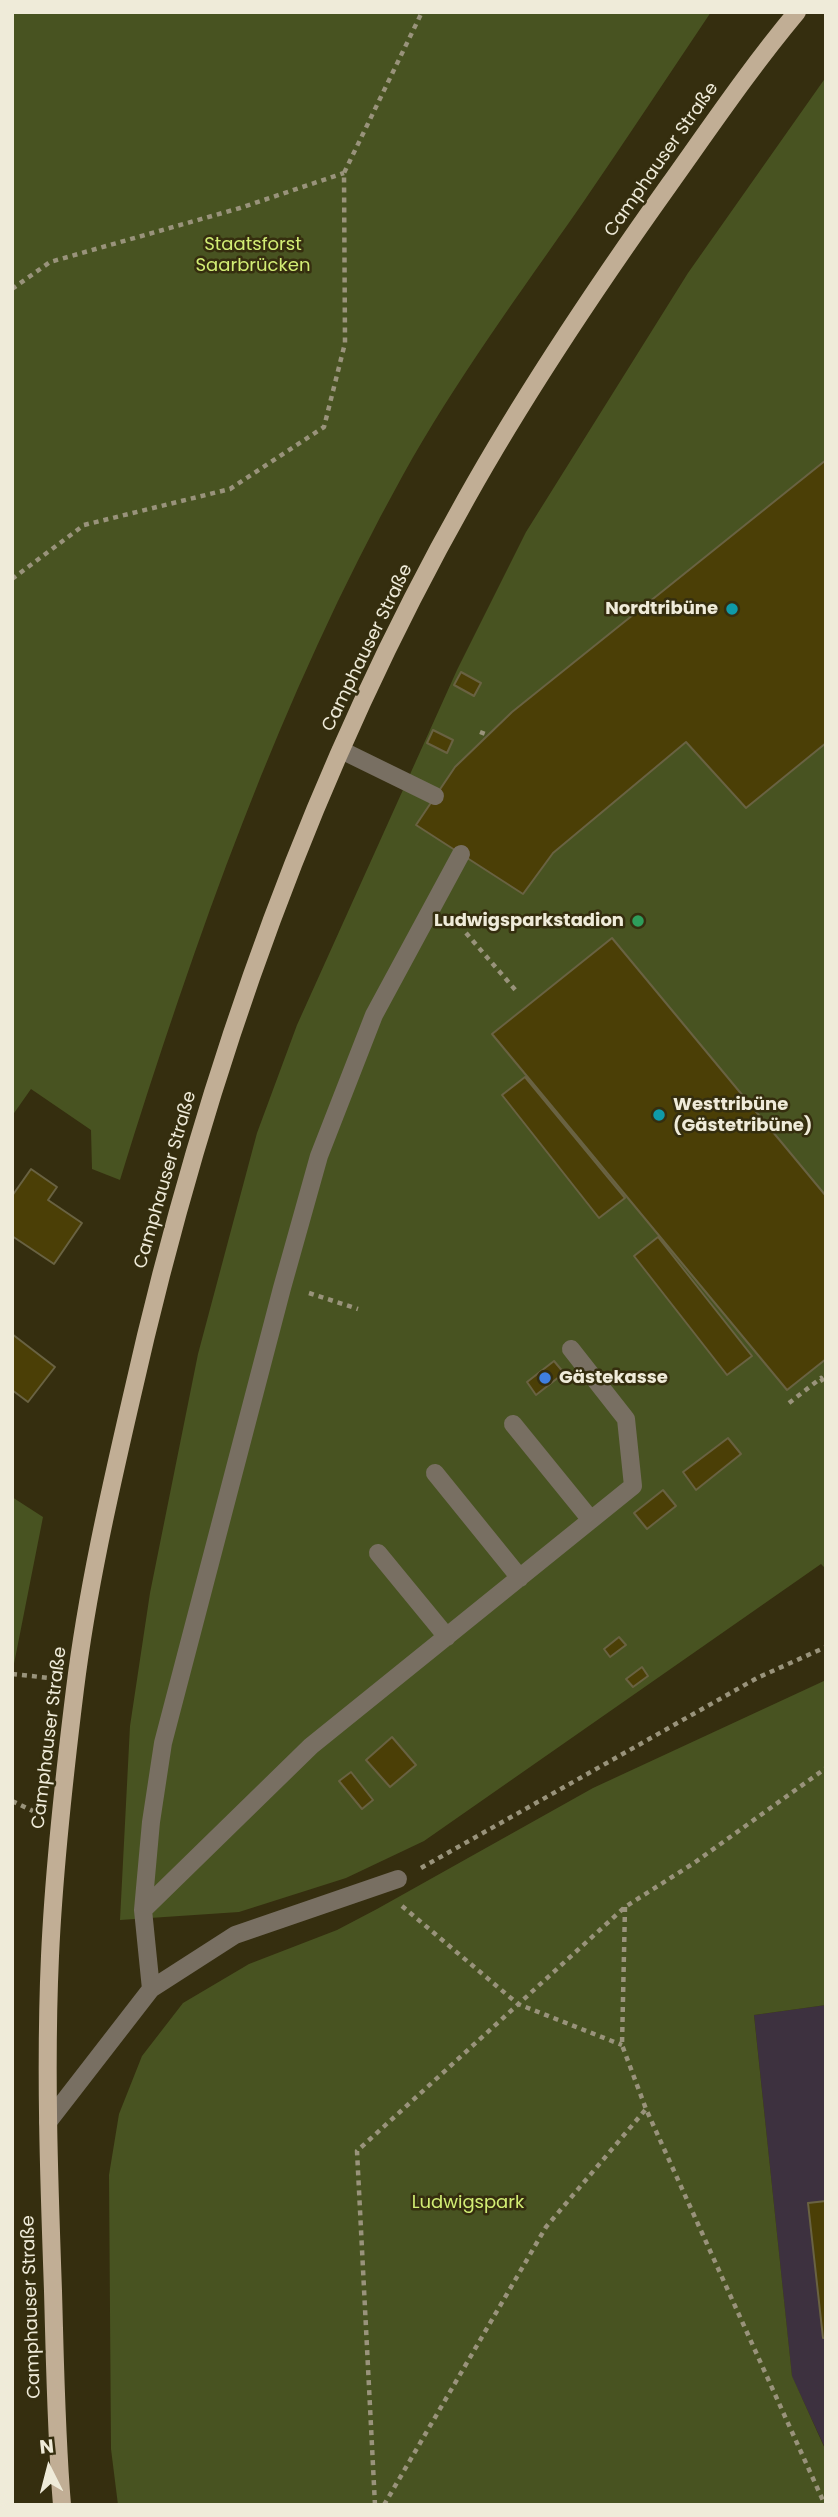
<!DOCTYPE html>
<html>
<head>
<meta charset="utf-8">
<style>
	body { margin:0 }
	#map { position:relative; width:838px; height:2517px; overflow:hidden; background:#352e0f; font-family:Poppins,sans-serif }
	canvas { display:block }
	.frame { position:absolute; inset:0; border:14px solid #efebd9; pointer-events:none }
	.north { position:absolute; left:14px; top:2433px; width:70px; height:70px; -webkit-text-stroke:5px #352e0f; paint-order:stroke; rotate:354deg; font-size:19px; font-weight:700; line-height:28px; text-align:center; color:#efebd9 }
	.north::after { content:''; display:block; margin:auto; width:24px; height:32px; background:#efebd9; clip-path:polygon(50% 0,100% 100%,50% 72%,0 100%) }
</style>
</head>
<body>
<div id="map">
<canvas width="838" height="2517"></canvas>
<div class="frame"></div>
<div class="north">N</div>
</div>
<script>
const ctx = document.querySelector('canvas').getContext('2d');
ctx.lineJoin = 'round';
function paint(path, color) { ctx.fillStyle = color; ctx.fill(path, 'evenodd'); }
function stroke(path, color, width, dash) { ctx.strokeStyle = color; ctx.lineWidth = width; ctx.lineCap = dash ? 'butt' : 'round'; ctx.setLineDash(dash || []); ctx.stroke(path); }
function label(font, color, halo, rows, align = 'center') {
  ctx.font = font + ' Poppins,sans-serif'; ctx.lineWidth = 5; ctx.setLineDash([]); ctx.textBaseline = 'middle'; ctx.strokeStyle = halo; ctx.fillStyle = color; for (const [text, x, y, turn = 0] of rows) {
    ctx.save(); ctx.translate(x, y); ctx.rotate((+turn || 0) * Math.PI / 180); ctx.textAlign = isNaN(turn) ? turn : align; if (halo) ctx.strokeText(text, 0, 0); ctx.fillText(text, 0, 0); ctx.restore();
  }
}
const education = new Path2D(`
	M826,2005V2450L792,2377L754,2015Z`);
const green = new Path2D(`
	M12,12H711C668,76 625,141 582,204C520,293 456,380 403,475C280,697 195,939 120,1180L92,1169L91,1130L31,1089L12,1116Z
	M826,77V1569L821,1564L424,1841L346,1878L239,1912L120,1920L130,1726L150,1593L198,1354L257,1133L297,1025L457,670L526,532L688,273Z
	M12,1497L43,1517L12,1674Z
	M826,1680V2005L754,2015L792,2376L826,2451V2505H118L111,2449L109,2175L119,2114L142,2056L183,2003L249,1964L337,1930L377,1909L593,1788Z`);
const building = new Path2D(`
	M826,460V743L746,808L686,742L553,853L523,894L416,825L455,767L512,712Z
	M461,672L481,683L474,696L454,685Z
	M433,730L453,740L447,753L427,743Z
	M612,938L826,1196V1359L787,1390L492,1034Z
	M525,1077L625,1198L599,1218L502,1095Z
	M31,1169L57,1187L48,1200L82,1223L54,1264L12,1236V1196Z
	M658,1237L752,1356L727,1375L634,1256Z
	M12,1334L55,1367L28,1402L12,1390Z
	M554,1361L564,1373L536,1395L527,1382Z
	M728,1438L741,1454L696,1490L683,1472Z
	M663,1490L676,1506L647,1529L634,1513Z
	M619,1637L626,1645L610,1657L604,1649Z
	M642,1667L648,1676L633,1687L626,1679Z
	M392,1737L416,1765L390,1787L366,1760Z
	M351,1772L373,1800L362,1809L339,1781Z
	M826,2201V2338H823L808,2203Z`);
const path = new Path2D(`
	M12,289L50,262L240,208L344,173
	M12,579L84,525L230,489L324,427L345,343L344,173L422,12
	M480,732L488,735
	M466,933L518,993
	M309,1293L358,1309
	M789,1403L821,1378L826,1386
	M12,1674L50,1678
	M12,1801L33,1811
	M421,1868L757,1678L826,1647
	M402,1906L518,2004L622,2045
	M625,1907L622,2045L646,2109L825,2505
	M375,2505L357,2151L625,1907L694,1863L826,1768
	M384,2505L546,2227L646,2109`);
const service = new Path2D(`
	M341,750L435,796
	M513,1424L591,1520
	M435,1473L520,1578
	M378,1553L447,1637
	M143,1910L311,1746L633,1486L626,1419L571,1349
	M151,1989L143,1910L151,1822L163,1743L282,1288L319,1156L374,1015L461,854
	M48,2122L151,1989L235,1935L398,1879`);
const primary = new Path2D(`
	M62,2505C56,2434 55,2362 53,2291C49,2179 45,2067 50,1956C54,1867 64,1778 75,1689C87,1592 109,1495 131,1400C201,1088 308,779 466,499C527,390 597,286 669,185C711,126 751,67 797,12`);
const markers = [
	[732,609,7,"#0f9aa8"],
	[638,921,7,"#2e9e5b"],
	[659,1115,7,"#0f9aa8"],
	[545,1378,7,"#3f7fe0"]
];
const streetNames = [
	["Camphauser Straße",662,160,-55],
	["Camphauser Straße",368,648,-64],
	["Camphauser Straße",166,1180,-74],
	["Camphauser Straße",50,1738,-83],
	["Camphauser Straße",32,2307,-92]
];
const parkNames = [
	["Staatsforst",253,245],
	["Saarbrücken",253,266],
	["Ludwigspark",468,2203]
];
const poiNames = [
	["Nordtribüne",718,609],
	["Ludwigsparkstadion",624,921],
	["Westtribüne",673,1105,"left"],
	["(Gästetribüne)",673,1126,"left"],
	["Gästekasse",559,1378,"left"]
];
paint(education, '#3d313f');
paint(green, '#485321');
paint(building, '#4b3f06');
stroke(building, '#696242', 2);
stroke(path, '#99937b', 4.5, [5, 5]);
stroke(service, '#786f62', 18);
stroke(primary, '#c1ae95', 18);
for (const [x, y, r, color] of markers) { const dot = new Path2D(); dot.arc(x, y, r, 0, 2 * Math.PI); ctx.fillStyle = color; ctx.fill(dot); stroke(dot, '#352e0f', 2.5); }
label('18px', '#efebd9', '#352e0f', streetNames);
label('18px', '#d2ed74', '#352e0f', parkNames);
label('bold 18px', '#efebd9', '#352e0f', poiNames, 'right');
</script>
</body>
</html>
